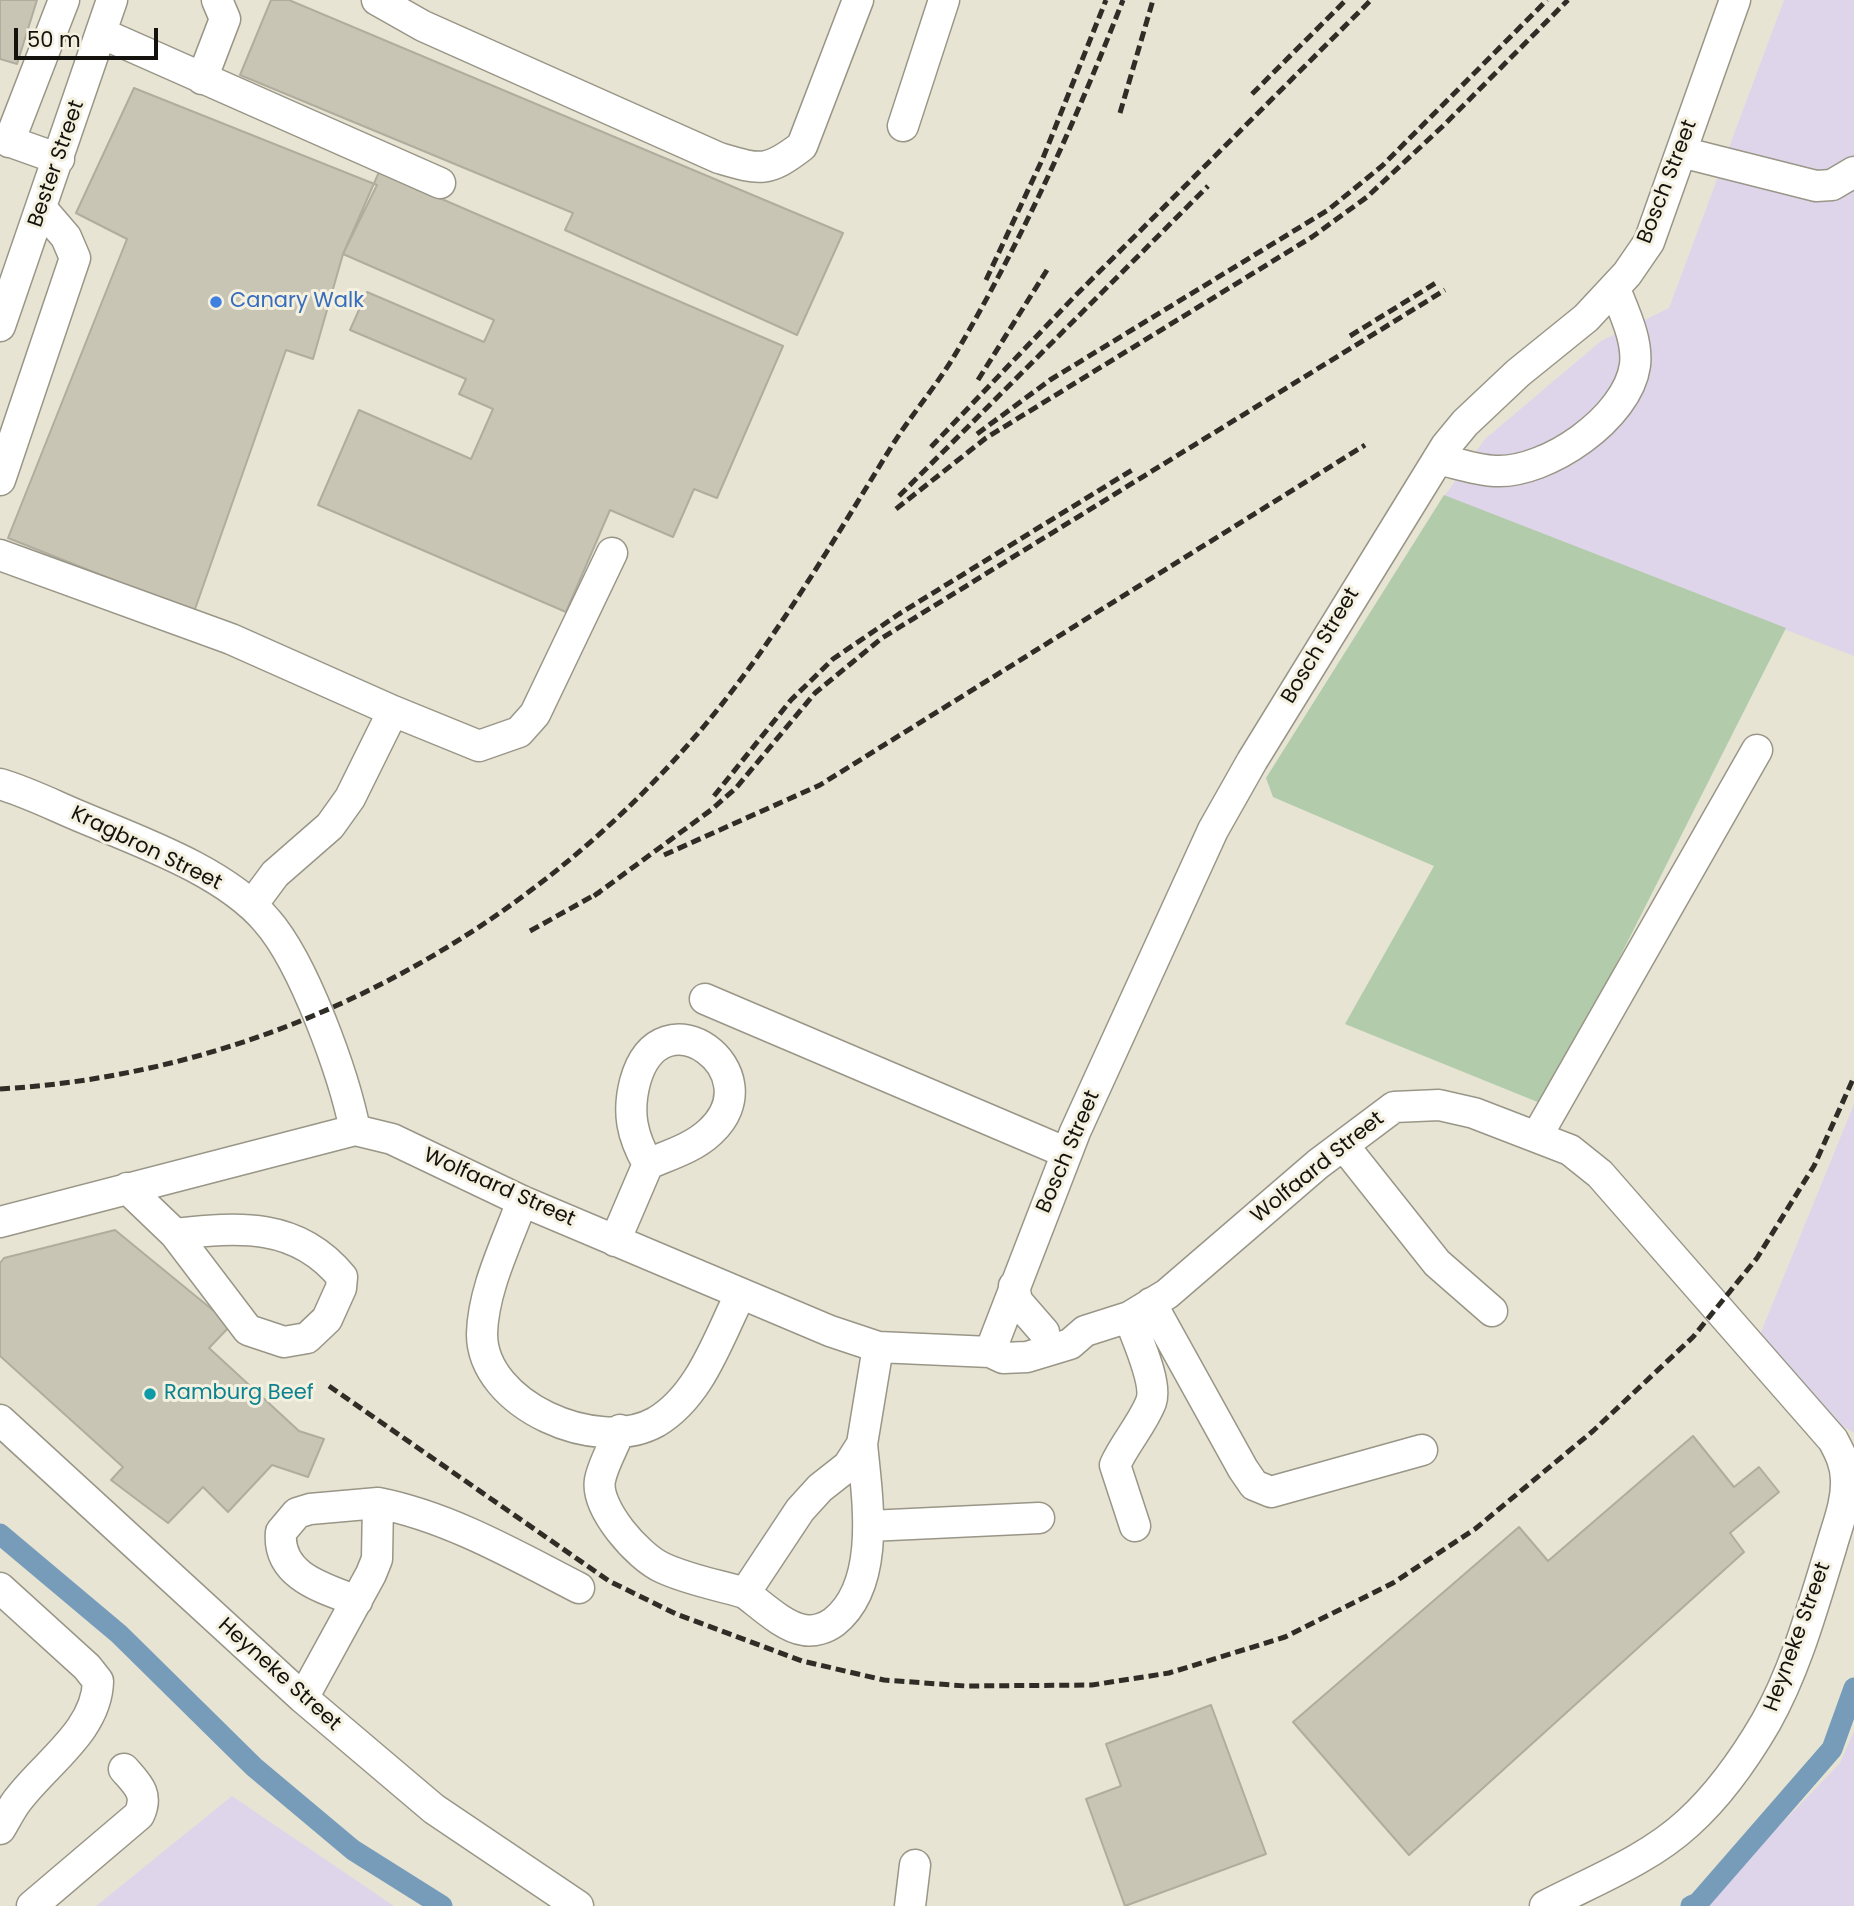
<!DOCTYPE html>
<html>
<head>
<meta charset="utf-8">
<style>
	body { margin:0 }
	#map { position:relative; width:1854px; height:1906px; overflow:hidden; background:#e7e4d4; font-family:Poppins,sans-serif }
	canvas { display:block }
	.scale { position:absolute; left:14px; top:28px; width:144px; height:32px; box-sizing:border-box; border:4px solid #13120c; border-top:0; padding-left:9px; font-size:21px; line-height:24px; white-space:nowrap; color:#13120c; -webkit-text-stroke:5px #f5f1e1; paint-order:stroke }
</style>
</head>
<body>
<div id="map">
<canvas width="1854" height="1906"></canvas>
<div class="scale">50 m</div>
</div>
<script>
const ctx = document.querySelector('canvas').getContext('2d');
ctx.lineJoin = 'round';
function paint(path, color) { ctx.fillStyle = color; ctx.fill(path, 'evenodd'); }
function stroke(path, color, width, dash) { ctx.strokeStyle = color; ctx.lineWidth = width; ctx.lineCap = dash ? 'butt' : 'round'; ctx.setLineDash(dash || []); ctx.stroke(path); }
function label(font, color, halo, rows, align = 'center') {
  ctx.font = font + ' Poppins,sans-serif'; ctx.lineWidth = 6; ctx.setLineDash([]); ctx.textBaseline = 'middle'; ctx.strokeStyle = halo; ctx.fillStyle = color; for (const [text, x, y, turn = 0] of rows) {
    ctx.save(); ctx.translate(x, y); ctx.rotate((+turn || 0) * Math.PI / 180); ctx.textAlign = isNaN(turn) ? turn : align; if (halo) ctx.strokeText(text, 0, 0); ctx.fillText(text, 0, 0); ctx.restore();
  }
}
const industrial = new Path2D(`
	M1784,0H1854V656L1443,498L1485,439L1601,341L1669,308Z
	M1854,1104V1433L1831,1419L1759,1337Z
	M1854,1731V1906H1702L1840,1763Z
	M232,1796L394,1906H96Z`);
const green = new Path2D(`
	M1444,495L1786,628L1545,1105L1345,1024L1434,866L1273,797L1266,778Z`);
const canal = new Path2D(`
	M0,1534L119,1634L254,1767L353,1850L442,1906
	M1691,1906L1698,1903L1832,1749L1854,1688`);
const building = new Path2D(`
	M0,0H37L17,64L0,59Z
	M271,0H289L843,233L797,335L565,230L573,213L240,75Z
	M134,88L377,185L343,254L313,359L286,350L194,612L8,538L127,239L76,213Z
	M379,172L783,346L717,498L694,489L673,537L610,510L566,612L318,505L359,410L471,459L493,409L459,394L466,379L350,330L367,292L484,342L494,320L343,254Z
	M115,1230L231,1325L209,1348L299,1431L324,1439L308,1477L272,1465L228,1512L203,1487L168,1523L111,1480L123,1467L0,1356V1263L4,1258Z
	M1693,1436L1734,1487L1759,1467L1779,1492L1730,1533L1744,1552L1409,1855L1293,1722L1519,1527L1548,1561Z
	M1211,1705L1266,1854L1125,1906L1086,1799L1121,1786L1106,1744Z`);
const minor = new Path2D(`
	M377,0L423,26L719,158C760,170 767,173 802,146L858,0
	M101,33L440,183
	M202,79L225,19L217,0
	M903,126L944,0
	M0,138L59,159
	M9,142L64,0
	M1681,152L1816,186L1832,185L1854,172
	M0,326L112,0
	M1438,459C1456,463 1476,470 1495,471C1546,474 1628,418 1635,365C1638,340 1624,312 1615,289
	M0,480L75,258L66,237L42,209
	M0,555L231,639L393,711L350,798L330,826L275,874L252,905
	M393,711L479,746L519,732L535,714L612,553
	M0,784C27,792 53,805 79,816C138,841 225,871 267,921C304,963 344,1075 355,1130
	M705,999L1067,1153
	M1537,1136L1757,750
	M1344,1146L1437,1263L1492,1311
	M127,1188L175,1234L248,1330L284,1342L307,1338L327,1319L341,1288L342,1277C297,1222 239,1227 175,1234
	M522,1201C507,1243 483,1289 482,1334C482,1405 597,1455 656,1422C700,1396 718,1339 740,1295
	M0,1222L355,1130L392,1139L522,1201L830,1331L878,1347L990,1352L1003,1358L1027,1357L1070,1344L1085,1331L1129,1317L1167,1294L1318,1164L1394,1107L1439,1105L1474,1113L1570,1150L1600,1174L1833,1440C1840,1453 1846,1465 1846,1480C1847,1503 1837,1526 1831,1548C1813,1606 1796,1669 1766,1722C1745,1758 1719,1795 1688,1823C1648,1860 1593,1881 1545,1906
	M615,1241L648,1164C669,1155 693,1148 710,1132C775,1073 661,987 635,1082C627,1113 632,1136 648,1164
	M1014,1286L1017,1301L1044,1332
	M1151,1303L1243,1469L1254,1485L1271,1492L1422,1450
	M1129,1317C1136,1337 1158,1383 1151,1402C1143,1423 1125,1443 1115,1465L1135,1526
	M990,1352L1075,1132L1213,830L1252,761L1446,446L1465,423L1518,373L1586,318L1627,274L1649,242L1735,0
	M0,1420L303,1698L434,1809L578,1906
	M620,1430C614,1446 603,1464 600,1480C595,1508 638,1557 663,1568C689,1580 718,1585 745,1593L800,1510L820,1488L848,1466L862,1444L878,1347
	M378,1503C449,1517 515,1555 579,1588
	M869,1526L1039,1518
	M0,1588L87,1667L98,1681C97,1731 45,1763 17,1801C11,1809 6,1819 0,1829
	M745,1593C761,1605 784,1627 804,1630C814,1632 826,1628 834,1622C882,1584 867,1497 862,1444
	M303,1698L371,1574L377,1559L378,1503L310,1509L297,1513L281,1532C277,1576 323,1588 357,1601
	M32,1906L139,1815C149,1794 138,1785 124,1769
	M910,1906L915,1865`);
const rail = new Path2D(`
	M1252,94L1346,0
	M1120,113L1153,0
	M986,280L1043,158L1106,0
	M1350,336L1439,281
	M978,380L1047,270
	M977,434L1050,380L1328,210L1382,166L1547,0
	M931,447L1074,297L1371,0
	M899,496L1208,186
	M896,509L986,438L1312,237L1367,197L1444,125L1568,0
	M714,796L791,700L833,659L899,614L1132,470
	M664,855L820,785L1365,445
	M594,896L711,810L736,788L815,693L882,638L1445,290
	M530,931L600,892
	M0,1089C275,1073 529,935 705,725C775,641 832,543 890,449C910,416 936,387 956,353C1022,240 1075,123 1123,0
	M329,1386L609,1581L676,1614L802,1661L884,1680L966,1686L1092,1685L1169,1673L1285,1637L1393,1583L1475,1529L1593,1431L1693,1337L1757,1258L1814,1166L1854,1077`);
const markers = [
	[216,302,7,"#3f7fe0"],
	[150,1394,7,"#0f9aa8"]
];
const streetNames = [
	["Bester Street",57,164,-71],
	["Bosch Street",1668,182,-69],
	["Bosch Street",1321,646,-59],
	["Kragbron Street",146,849,26],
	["Bosch Street",1069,1152,-67],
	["Wolfaard Street",1318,1168,-39],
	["Wolfaard Street",499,1188,24],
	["Heyneke Street",1798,1637,-70],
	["Heyneke Street",279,1675,42]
];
const shopNames = [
	["Canary Walk",230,302]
];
const cultureNames = [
	["Ramburg Beef",164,1394]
];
paint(industrial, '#dfd5ea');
paint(green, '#b1cbab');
stroke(canal, '#779cba', 21);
paint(building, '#c8c5b5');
stroke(building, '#b0ad9e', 2);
stroke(minor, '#999687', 33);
stroke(minor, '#fff', 30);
stroke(rail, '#2f2d26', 5, [10, 5]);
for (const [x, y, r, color] of markers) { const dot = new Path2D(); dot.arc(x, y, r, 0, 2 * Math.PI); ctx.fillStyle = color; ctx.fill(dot); stroke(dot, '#f5f1e1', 2.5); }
label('21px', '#13120c', '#f5f1e1', streetNames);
label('21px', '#366cbe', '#f5f1e1', shopNames, 'left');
label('21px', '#0d838f', '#f5f1e1', cultureNames, 'left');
</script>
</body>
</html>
